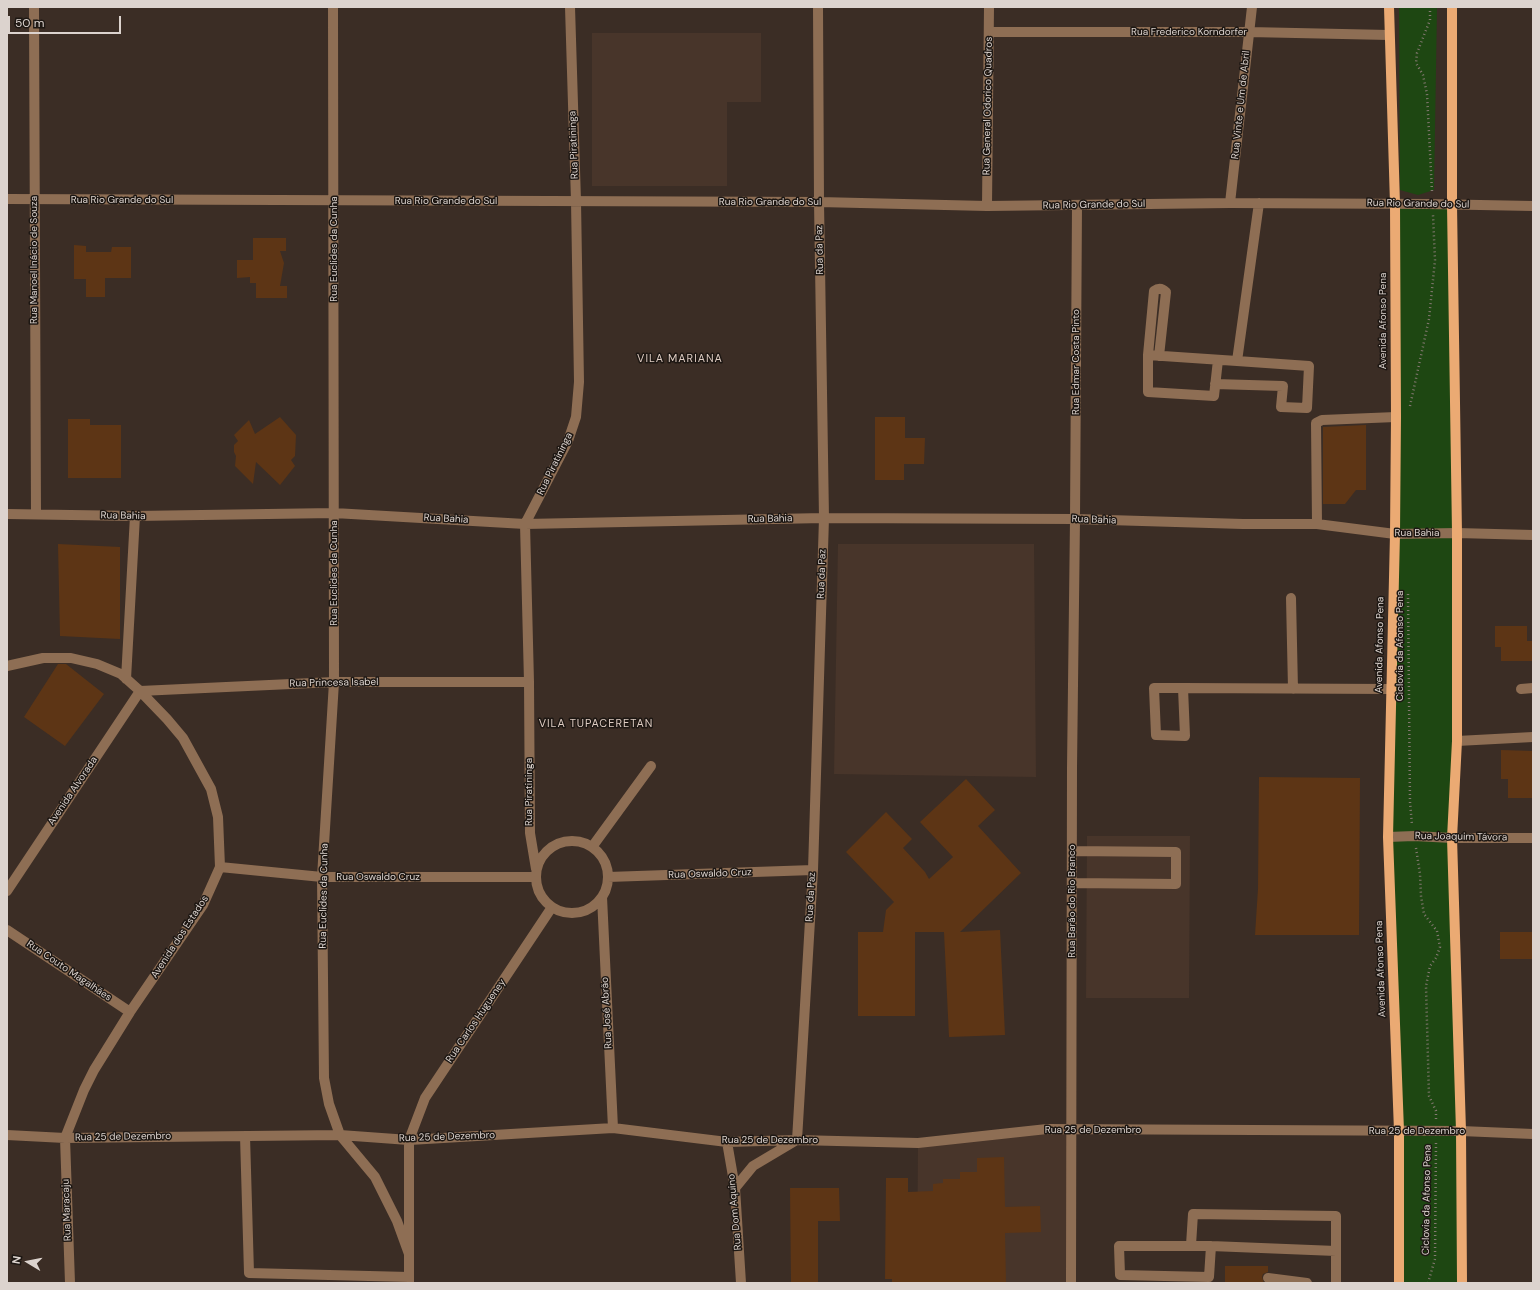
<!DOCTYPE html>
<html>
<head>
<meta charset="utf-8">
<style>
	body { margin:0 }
	#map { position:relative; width:1540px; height:1290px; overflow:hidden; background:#3b2d25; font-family:"DM Sans",sans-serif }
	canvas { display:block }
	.frame { position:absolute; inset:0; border:8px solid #dcd3ce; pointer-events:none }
	.north { position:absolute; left:8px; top:1242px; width:40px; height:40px; -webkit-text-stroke:3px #1d1713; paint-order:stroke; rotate:280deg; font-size:11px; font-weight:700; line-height:16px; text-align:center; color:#dcd3ce }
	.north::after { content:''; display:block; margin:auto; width:14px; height:18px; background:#dcd3ce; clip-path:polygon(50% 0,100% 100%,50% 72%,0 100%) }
	.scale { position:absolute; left:8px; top:16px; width:113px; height:18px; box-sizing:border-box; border:2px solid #dcd3ce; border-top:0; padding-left:5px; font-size:12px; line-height:14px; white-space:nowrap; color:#dcd3ce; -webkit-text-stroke:3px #1d1713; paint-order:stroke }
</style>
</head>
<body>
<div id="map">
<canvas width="1540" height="1290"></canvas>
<div class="frame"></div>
<div class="north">N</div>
<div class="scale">50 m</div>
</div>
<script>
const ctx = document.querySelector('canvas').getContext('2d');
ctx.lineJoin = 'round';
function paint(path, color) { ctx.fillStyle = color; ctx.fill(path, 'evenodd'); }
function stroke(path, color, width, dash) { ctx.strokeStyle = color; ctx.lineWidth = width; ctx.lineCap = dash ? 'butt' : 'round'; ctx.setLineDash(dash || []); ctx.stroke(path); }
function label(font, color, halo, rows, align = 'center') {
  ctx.font = font + ' "DM Sans",sans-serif'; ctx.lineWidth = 3; ctx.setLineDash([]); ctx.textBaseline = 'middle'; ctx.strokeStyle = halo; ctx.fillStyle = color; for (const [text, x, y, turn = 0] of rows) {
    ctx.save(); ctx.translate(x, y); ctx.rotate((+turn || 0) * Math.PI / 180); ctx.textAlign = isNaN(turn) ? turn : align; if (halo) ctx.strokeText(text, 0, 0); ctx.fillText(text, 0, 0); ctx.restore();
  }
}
const built = new Path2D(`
	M592,33H761V102H727V186H592Z
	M838,544H1034L1036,777L834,774Z
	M1087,836H1190L1189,998H1086Z
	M1072,1129L1071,1283H917L918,1143Z`);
const green = new Path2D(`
	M1399,7H1437L1434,190L1418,195L1400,190Z
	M1395,204L1452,205V838L1462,1283H1400L1388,837Z`);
const building = new Path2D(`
	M253,238H286V251H280L284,263L280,286H287V298H256V283H250V277L237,278V260H253Z
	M74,245L86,246V252H111L112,247H131V278H105V297H86V279H74Z
	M280,417L296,435L295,456L291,460L295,466L280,485L256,462L253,484L235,466L236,456L234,452V445L238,441L234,435L249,420L255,434Z
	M875,417H905V438H925L924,464H904V480H875Z
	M68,419H90V425H121V478H68Z
	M1366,425V490H1356L1345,504H1323V427Z
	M58,544L120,547V639L60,636Z
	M1495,626H1527V641H1533V661H1501V647H1495Z
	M58,664H66L104,694L65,746L24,717Z
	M1501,750L1533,751V798H1508V779H1501Z
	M1259,777L1360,778L1359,935H1255L1258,889Z
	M966,779L995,810L978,826L1021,873L960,932L1000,930L1005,1035L949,1037L944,932H915V1016H858V932H883L886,910L894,902L846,852L886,812L912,839L903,848L925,872L929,879L953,857L920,822Z
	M1500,932H1533V959H1500Z
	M1004,1157L1005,1207L1040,1206L1041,1232L1005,1233L1006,1283H892V1279H885L886,1178H908V1192L933,1191V1184L943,1183V1179H960V1172H977V1158Z
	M790,1188H839L840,1221H818V1283H791Z
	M1225,1266H1268V1272L1263,1274L1262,1277L1264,1283H1225Z`);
const path = new Path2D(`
	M1430,7V20L1417,53L1416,63L1423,75L1427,94L1432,192
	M1410,406L1429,319L1435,260L1433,215
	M1408,594L1410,802L1412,825
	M1416,848L1420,874L1421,896L1424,914L1437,931L1440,947L1436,958L1430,966L1426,986L1429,1096L1436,1111V1119
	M1428,1283L1435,1259L1436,1142`);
const minor = new Path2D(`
	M34,7L36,514
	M333,7L334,682L322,877L324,1078L329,1104L340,1135L375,1177L397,1221L409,1254
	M989,32H1249L1389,35
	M7,199L819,202L987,206L1230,203L1427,204L1533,206
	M1230,203L1252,7
	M987,206L989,7
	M1148,355V392L1214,396L1218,360
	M1159,356L1166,292C1162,288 1158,288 1154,291L1148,355L1237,361L1259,203
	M1215,384L1283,386L1281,407L1307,408L1309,366L1237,361
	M7,514L135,516L334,513L525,524L824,518L1075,519L1243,524H1317L1395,534L1457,533L1533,535
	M1317,524L1316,423L1322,420L1396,417
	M1291,598L1293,689
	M7,666L43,658H71L97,664L121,674L140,691L167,719L183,738L211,789L218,817L220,867L203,905L130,1012L94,1070L84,1090L65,1138L70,1283
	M126,679L135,516
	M1154,688H1183L1185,736L1156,735Z
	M1183,688L1391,689
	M1521,689L1533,688
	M1457,741L1533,737
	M1388,837L1414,836L1452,838H1533
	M536 877a36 36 0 1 1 72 0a36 36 0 1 1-72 0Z
	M592,847L651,766
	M1072,851L1176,852V884L1073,883
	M220,867L322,877H536
	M536,869L530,833L529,682L525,524L568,441L576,417L579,382L576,201L570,7
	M608,877L813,870
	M7,891L140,691L334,682H529
	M602,897L613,1128
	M7,930L130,1012
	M7,1135L65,1138L340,1135L409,1140L613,1128L727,1142L797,1140L918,1143L1047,1129L1461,1131L1533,1134
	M245,1136L249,1273L409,1277
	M797,1140L813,870L824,518L819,202L818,7
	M727,1142L735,1188L741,1283
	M735,1188L753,1166L795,1141
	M1191,1245L1193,1214L1336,1216V1251L1211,1246H1119L1120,1275L1209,1277L1211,1246
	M1336,1251V1283
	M1268,1278L1307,1283
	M409,1283V1140L425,1098L552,907
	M1071,1283L1072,768L1075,519L1077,205`);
const major = new Path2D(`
	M1389,7L1395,204L1396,417L1395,534L1388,837L1399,1131V1283
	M1452,7V205L1457,533V741L1452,838L1461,1131L1462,1283`);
const streetNames = [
	["Rua Frederico Korndorfer",1189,32],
	["Rua Vinte e Um de Abril",1241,105,-84],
	["Rua General Odorico Quadros",988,106,-89],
	["Rua Piratininga",574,145,-92],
	["Rua Rio Grande do Sul",122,200],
	["Rua Rio Grande do Sul",446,201],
	["Rua Rio Grande do Sul",770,202],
	["Rua Rio Grande do Sul",1418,204,1],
	["Rua Rio Grande do Sul",1094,205,-1],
	["Rua Euclides da Cunha",334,249,-90],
	["Rua da Paz",820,250,-91],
	["Rua Manoel Inácio de Souza",34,260,-90],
	["Avenida Afonso Pena",1383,321,-90],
	["Rua Edmar Costa Pinto",1076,362,-90],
	["Rua Piratininga",555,464,-64],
	["Rua Bahia",123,516,1],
	["Rua Bahia",446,519,3],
	["Rua Bahia",770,519,-1],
	["Rua Bahia",1094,520,2],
	["Rua Bahia",1417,533],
	["Rua Euclides da Cunha",334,573,-90],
	["Rua da Paz",822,574,-88],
	["Avenida Afonso Pena",1380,645,-89],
	["Ciclovia da Afonso Pena",1400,646,-90],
	["Rua Princesa Isabel",334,683,-1],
	["Avenida Alvorada",73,791,-56],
	["Rua Piratininga",529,792,-90],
	["Rua Joaquim Távora",1461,837,1],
	["Rua Oswaldo Cruz",710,874,-2],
	["Rua Oswaldo Cruz",378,877],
	["Rua Euclides da Cunha",324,896,-89],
	["Rua da Paz",811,897,-87],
	["Rua Barão do Rio Branco",1072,901,-90],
	["Avenida dos Estados",180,937,-57],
	["Avenida Afonso Pena",1381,969,-92],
	["Rua Couto Magalhães",69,971,34],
	["Rua José Abrão",607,1013,-93],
	["Rua Carlos Hugueney",476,1021,-56],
	["Rua 25 de Dezembro",1093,1130],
	["Rua 25 de Dezembro",1417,1131],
	["Rua 25 de Dezembro",123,1137,-1],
	["Rua 25 de Dezembro",447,1137,-2],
	["Rua 25 de Dezembro",770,1140],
	["Ciclovia da Afonso Pena",1427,1200,-89],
	["Rua Maracaju",67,1210,-92],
	["Rua Dom Aquino",735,1212,-95]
];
const neighbourhoodNames = [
	["VILA MARIANA",680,359],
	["VILA TUPACERETAN",596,724]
];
paint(built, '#48352a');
paint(green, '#1e4712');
paint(building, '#5d3515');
stroke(path, '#857972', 2.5, [1, 3]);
stroke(minor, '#8e6e54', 10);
stroke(major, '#ebaa73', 10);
label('10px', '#dcd3ce', '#1d1713', streetNames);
ctx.letterSpacing = '1px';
label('11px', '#deccc2', '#1d1713', neighbourhoodNames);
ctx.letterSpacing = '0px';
</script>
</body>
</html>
